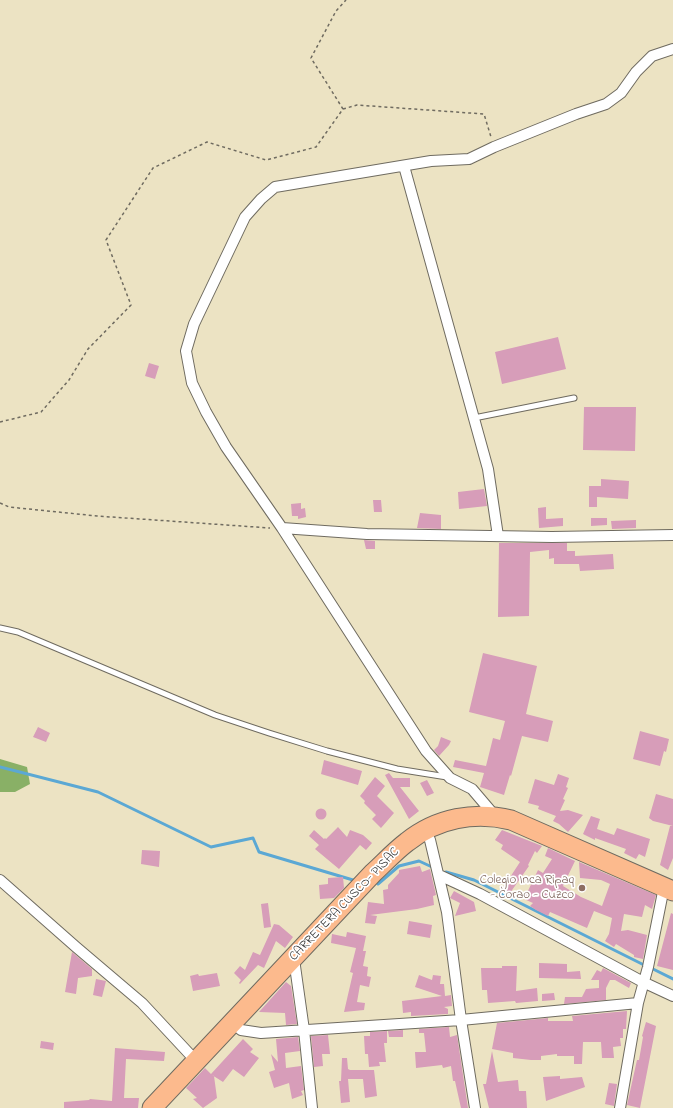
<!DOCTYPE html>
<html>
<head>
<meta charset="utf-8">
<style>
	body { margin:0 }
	canvas { display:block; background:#ece3c3 }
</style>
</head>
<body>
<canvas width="673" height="1108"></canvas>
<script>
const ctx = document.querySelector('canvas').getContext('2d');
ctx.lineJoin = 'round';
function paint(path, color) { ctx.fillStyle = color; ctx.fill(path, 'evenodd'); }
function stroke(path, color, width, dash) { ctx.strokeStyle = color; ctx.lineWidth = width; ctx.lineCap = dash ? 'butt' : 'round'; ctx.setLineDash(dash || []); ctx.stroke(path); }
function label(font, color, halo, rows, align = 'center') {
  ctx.font = font + ' "Indie Flower",sans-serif'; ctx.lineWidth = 3.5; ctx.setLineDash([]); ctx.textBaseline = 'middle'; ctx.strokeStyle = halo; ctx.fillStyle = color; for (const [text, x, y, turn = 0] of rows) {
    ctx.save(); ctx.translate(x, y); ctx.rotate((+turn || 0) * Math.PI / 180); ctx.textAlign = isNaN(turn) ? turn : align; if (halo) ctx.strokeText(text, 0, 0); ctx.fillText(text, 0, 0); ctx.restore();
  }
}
const forest = new Path2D(`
	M0,759L27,767L30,784L15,792H0Z`);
const stream = new Path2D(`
	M0,767L98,792L211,847L253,838L259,852L353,880
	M446,872L474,880L644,965
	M378,884L399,866L419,861L432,867
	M653,969L673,979`);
const building = new Path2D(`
	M558,337L566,369L502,384L495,352Z
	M149,363L159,366L155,379L145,376Z
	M584,407H636L635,451L583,450Z
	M601,479L629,481L628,499L597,497V507H589V486H601Z
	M484,489L487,506L459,509L458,492Z
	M373,500H381L382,512H374Z
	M301,503V509L305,508L306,517L298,519V516H292L291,504Z
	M546,507V519L563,518V526L539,528L538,508Z
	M420,513L441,515V529L417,528Z
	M591,518H607V525L591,526Z
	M636,520V528L612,529L611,521Z
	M364,540L375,541V549H366Z
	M499,543H567V551H575V556L613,554L614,569L580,571L579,564H554V558L549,559V550L530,552L529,616L498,617Z
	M483,653L537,666L526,714L553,721L548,742L522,736L511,776L510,775L504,795L480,787L484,773L453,767L455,760L486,766L493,738L500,740L505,721L469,712Z
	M38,727L50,733L46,742L33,737Z
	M640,731L669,739L666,752L664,751L660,766L633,759Z
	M441,737L451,741L449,745L439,756L434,750L438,746Z
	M324,760L362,771L358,785L321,774Z
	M389,773L393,778H410V787H400L419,811L409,819L385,775Z
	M558,774L569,778L566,787L568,788L563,799L565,800L560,811L568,810L583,815L568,832L559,824L553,821L556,816L538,809L539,806L528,803L535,779L554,785Z
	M375,777L385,786L377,796L394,813L381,828L372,819L376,815L364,803L365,801L360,796Z
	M427,780L434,793L427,796L420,783Z
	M656,794L673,799V826L653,821L649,818Z
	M315.5 814a5.5 5.5 0 1 1 11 0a5.5 5.5 0 1 1-11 0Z
	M591,816L600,819L597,829L614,835L617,828L650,839L645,857L639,854L636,859L624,853L626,849L595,838V840L583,834Z
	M670,826H673V858L668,870L660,865Z
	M338,827L347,837L350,830L363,835L372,843L366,850L360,845L339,869L315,849L319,845L309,836L314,830L324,839L325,838L326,839Z
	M502,830L542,846L537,853L535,851L528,865L529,866L510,893L503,888L520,862L501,849L503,845L495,840Z
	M548,848L575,861L563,886L581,897L602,906L610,884L601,880L580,878L579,862L656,895L652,909L645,905L642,917L624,914L621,931L628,930L647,935L643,959L634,957V955L616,944L614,947L605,941L609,934L612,918L594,911L587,928L550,912L548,916L536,910L530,906L533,903L524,899L538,870L543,873L552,859L545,856Z
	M142,850L160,851L159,867L141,864Z
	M420,866L422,872L430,869L436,895L433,896L434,905L417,909L370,915L377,916L375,924L365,923L368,902L384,904L383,890L388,889V885L399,873V870Z
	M343,877L344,888L334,898L320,899L319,885L328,884V878Z
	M454,891L474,902L476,911L455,916L460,903L450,898Z
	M268,903L271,927L264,928L261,904Z
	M671,913L673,914V970L657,966Z
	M409,921L432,925L430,938L407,934Z
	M274,924L279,925L293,937L285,948L276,941L264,968L258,965L240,984L239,983L241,980L234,973L240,966L245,970L253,952L260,955Z
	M347,932L366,936L363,951H366L363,966L368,967L367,976L371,977L369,987L360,985L357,1002L365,1003L364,1010L344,1012L353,973L350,972L356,948L331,943L332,934L346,937Z
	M72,952L92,969V976L78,978L76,994L65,992Z
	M539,963L567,964V972L580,971L581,979L539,978Z
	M502,966H517L516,991L537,988L538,1001L516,1003L515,1001L488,1003L487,990H482L481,968H502Z
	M603,968L631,983L629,988L615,980H610L606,988V1000L564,1004L565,997H582L586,989L599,988V980H591L597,970L601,972Z
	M217,973L220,986L193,991L190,976L198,974L199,976Z
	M419,975L432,980L433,975L441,976L440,984H444L445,996L451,995L452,1006L444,1007L448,1009V1014L411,1016V1012L403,1013L402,1001L442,996L415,987Z
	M96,979L106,981L102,997L93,995Z
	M286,982L291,986L297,1024L286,1025L285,1013L259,1012Z
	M554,993L555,1000L542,1001V994Z
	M627,1011L626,1029H623V1038H620L621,1046L613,1047L614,1058H602L601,1042H583L582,1064H574V1056H557V1054L541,1056V1060H531L513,1058V1053L492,1049L497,1023L548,1018V1021H573L572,1016Z
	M646,1022L656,1026L640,1108L627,1105L637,1060H639L643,1037L642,1036Z
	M449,1027L450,1037L457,1035L468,1108H461L455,1081H453L451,1066L443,1068L442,1065L416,1068L415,1052H426L424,1033H419V1029Z
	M403,1030V1037H389L388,1031Z
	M387,1031V1043H384L386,1062H379L380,1066L369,1067L368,1054H365L364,1036H370V1032Z
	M328,1035L330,1054H322L323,1066L314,1067L311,1036Z
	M298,1037L300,1051L285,1053L286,1068L301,1066L304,1090L301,1091L303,1095L292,1099L289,1083L274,1088L269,1072L275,1070L271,1054L278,1062L276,1039Z
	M243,1039L253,1049L250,1052L259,1058L244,1077L233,1069L223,1082L212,1075L214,1076L217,1098L203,1108L193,1099L197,1098L186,1088L205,1068L211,1074Z
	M41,1041L54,1043L53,1050L40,1048Z
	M115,1048L165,1052L164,1061L126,1059L124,1098H139L138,1108H64V1102L89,1100L90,1099L112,1101Z
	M492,1051L498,1082L518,1080L519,1091H526L527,1108H489L483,1084H486Z
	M342,1058H347L348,1069L350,1070H374L377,1096L365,1098L363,1079H348L350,1102L341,1103L339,1081H341Z
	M560,1076V1079L582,1077L585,1087L546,1101L543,1077Z
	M609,1083L617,1084L614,1106L605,1104Z`);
const path = new Path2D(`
	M343,109L357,105L484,114L491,137
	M0,422L41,412L69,380L88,349L131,305L106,240L153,168L207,142L266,160L316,147L343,109L311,58L336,11L346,0
	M0,503L9,507L97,516L270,528`);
const lane = new Path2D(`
	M474,418L574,398
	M0,628L18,632L215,715L269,733L327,751L397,769L447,777`);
const street = new Path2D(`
	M404,166L488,469L498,536
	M282,528L226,447L206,412L192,383L186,351L194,324L245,217L261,199L275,187L431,161L469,159L494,147L576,114L606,104L621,93L636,72L652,56L673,49
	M495,816L472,789L450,778L426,751L282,528L367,534L552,537L673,535
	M425,830L430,840L447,912L461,1020L475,1108
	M439,875L480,894L643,982L673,996
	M0,880L76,947L142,1003L196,1061
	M294,959L304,1030L312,1108
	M232,1022L241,1030L261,1033L461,1020L638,1003
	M620,1108L638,1003L648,967L664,887`);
const highway = new Path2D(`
	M152,1108L373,873C384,863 395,851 407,842C437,818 475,811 511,820L673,891`);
const markers = [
	[582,888,4,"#8d6e63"]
];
const educationNames = [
	["Colegio Inca Ripaq",574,881],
	["- Corao - Cuzco",574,896]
];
const streetNames = [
	["CARRETERA CUSCO- PISAC",345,905,-46]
];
paint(forest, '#89b066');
stroke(stream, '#5ba8d4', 3);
paint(building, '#d79db9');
stroke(lane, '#6f6b60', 7);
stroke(street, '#6f6b60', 12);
stroke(highway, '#6f6b60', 21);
stroke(path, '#6f6b60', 1.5, [3, 3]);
stroke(lane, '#fff', 5);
stroke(street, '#fff', 10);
stroke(highway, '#fcba8d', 19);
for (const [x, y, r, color] of markers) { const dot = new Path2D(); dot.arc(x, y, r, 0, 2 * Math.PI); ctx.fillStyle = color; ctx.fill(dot); stroke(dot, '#fff', 1.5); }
label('13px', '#785e54', '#fff', educationNames, 'right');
label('13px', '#2b2b2b', '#fff', streetNames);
</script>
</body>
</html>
